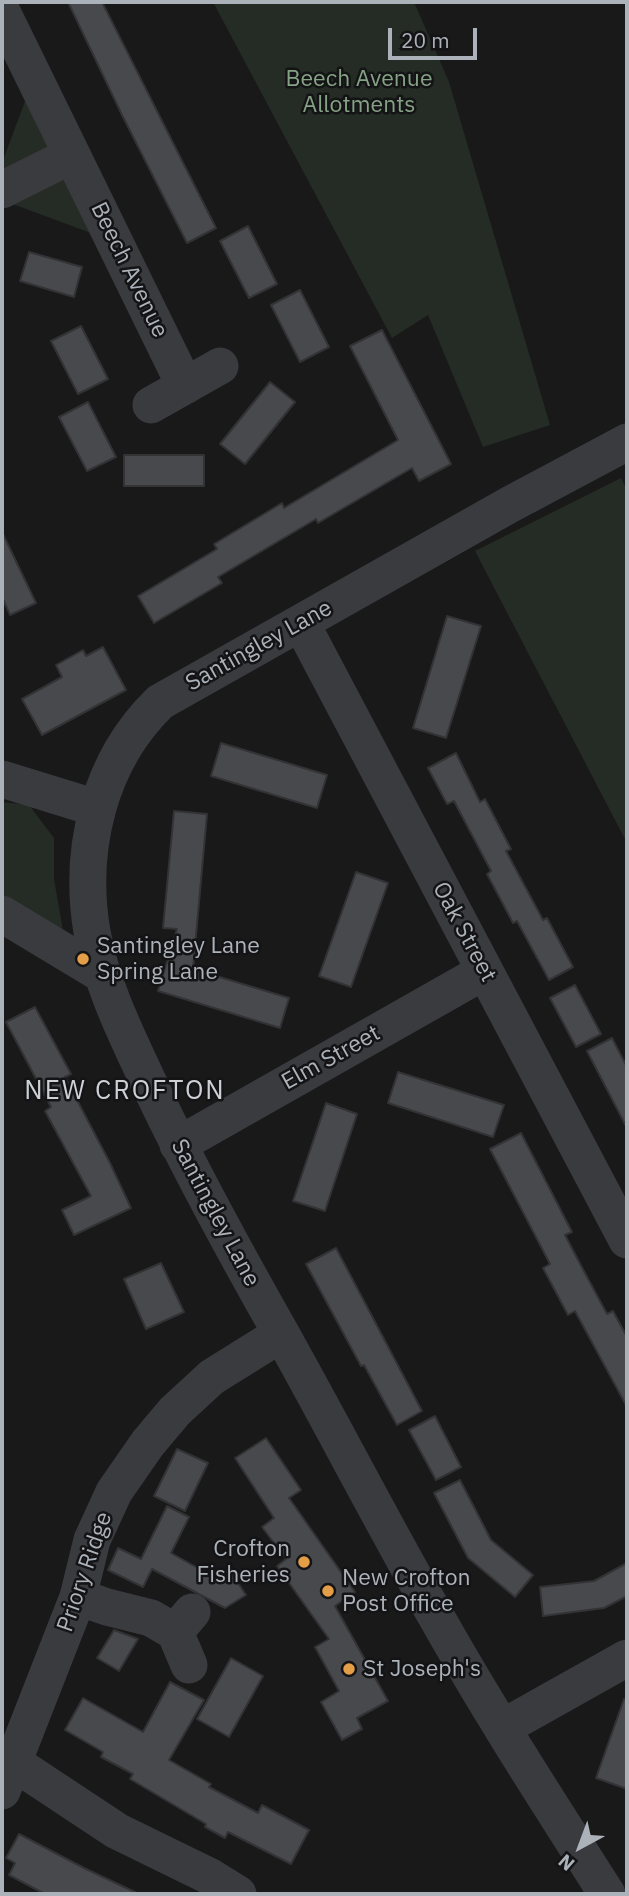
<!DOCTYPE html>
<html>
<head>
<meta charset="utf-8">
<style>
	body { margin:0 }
	#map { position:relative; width:629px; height:1896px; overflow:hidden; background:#19191a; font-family:"IBM Plex Sans",sans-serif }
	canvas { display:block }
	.frame { position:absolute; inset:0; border:4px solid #acb2b9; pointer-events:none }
	.north { position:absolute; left:545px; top:1812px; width:70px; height:70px; -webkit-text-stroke:5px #141416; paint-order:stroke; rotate:221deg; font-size:19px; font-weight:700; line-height:28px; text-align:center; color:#acb2b9 }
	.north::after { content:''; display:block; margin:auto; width:24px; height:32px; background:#acb2b9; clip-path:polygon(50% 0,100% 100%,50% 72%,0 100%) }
	.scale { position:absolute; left:388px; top:28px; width:89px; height:32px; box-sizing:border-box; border:4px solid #acb2b9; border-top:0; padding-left:9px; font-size:21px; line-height:24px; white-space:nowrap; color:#acb2b9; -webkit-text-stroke:5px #141416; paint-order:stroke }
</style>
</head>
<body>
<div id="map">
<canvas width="629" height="1896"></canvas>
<div class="frame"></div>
<div class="north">N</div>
<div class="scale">20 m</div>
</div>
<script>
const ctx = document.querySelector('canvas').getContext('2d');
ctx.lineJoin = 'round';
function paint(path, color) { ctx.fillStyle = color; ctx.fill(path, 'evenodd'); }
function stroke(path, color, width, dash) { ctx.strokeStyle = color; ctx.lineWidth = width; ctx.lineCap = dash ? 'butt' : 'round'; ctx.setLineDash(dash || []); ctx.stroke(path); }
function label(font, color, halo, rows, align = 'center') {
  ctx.font = font + ' "IBM Plex Sans",sans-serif'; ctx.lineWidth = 5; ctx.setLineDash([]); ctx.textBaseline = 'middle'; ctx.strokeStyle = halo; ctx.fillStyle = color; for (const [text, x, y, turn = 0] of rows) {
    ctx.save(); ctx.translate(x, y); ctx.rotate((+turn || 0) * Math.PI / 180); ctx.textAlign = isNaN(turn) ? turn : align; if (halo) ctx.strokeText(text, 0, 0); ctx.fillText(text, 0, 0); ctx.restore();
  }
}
const green = new Path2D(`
	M213,2H414L449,82L550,425L483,447L428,315L392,338Z
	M34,77L115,242L2,200V163Z
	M621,478L627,490V843L475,551Z
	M2,802L29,805L54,838V879L63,931L2,895Z`);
const building = new Path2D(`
	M68,2H102L216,228L187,243L122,115Z
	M248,226L277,284L249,298L220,241Z
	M29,252L82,267L74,297L20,281Z
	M300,290L329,347L300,362L271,305Z
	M81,326L108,379L78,394L51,341Z
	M382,330L451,464L419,481L412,468L318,523L316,519L218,577L222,583L154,623L138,596L217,549L214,544L282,503L284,508L398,440L350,346Z
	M270,382L295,402L245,464L220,444Z
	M88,402L116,457L87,471L59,417Z
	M124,455H204V486H124Z
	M2,532L36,603L10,615L2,597Z
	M447,616L481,626L446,738L413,728Z
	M103,647L126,690L42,735L22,699L62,677L56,665L83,650L86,656Z
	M221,743L327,775L317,808L211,776Z
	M456,753L480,802L485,799L511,849L506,851L543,920L547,918L573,967L549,980L517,921L513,923L487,874L491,871L454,801L447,804L428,768Z
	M174,811L207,814L193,969L289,998L280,1028L158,991L177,929L163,928Z
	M356,872L388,883L351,987L319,976Z
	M575,985L601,1034L576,1047L550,998Z
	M35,1007L71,1074L65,1077L110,1163L131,1208L74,1235L62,1210L91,1196L45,1111L51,1107L6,1022Z
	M612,1038L627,1067V1128L587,1051Z
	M398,1072L504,1105L493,1137L388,1103Z
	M326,1103L357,1114L325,1211L293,1201Z
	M521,1133L572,1232L565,1235L586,1275L607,1314L613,1311L627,1337V1407L575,1311L568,1315L543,1268L550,1264L490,1149Z
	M336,1248L422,1411L397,1425L364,1365L361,1366L306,1264Z
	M161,1263L184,1312L146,1329L124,1279Z
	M435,1416L461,1467L436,1480L409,1430Z
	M266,1438L301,1490L289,1498L355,1592L335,1606L388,1701L357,1718L362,1729L342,1740L321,1702L339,1691L315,1647L329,1639L277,1566L286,1559L262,1527L274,1518L235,1458Z
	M177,1449L208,1463L185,1511L154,1496Z
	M460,1480L491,1540L533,1575L515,1597L468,1558L434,1493Z
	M167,1506L189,1517L171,1553L221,1581L232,1574L246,1595L225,1608L152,1569L143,1587L108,1570L118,1548L141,1559Z
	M627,1563V1596L604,1608L543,1616L540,1587L594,1581Z
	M114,1630L138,1639L119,1671L97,1658Z
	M231,1658L263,1676L229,1737L197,1719Z
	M170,1682L204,1700L169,1760L211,1784L209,1787L258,1813L262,1805L309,1830L291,1864L228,1832L225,1838L205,1827L206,1824L130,1779L133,1774L101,1757L103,1752L65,1730L83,1698L143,1732Z
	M624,1699L627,1700V1789L596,1778Z
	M19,1834L84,1868L139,1894H45L9,1875L15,1863L6,1858Z`);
const minor = new Path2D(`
	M2,12L185,386
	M2,190L72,155
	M151,405L220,366
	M301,623L627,1240
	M2,779L96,808
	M2,914L103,975
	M178,1145L485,971
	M78,1597L107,1607L151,1618L175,1632
	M189,1665L175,1632L192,1612
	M502,1728L627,1658
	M2,1755L117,1831L209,1876L238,1894
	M2,1791L78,1597L92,1540L114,1492L148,1443L175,1411L212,1377L281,1334
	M607,1894C549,1803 490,1712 437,1618C382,1522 332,1424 278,1328C231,1245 186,1163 146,1077C124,1030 101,983 92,932C78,849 99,761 160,702L509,505L627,442`);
const markers = [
	[83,959,7,"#e49e47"],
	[304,1562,7,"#e49e47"],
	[328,1591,7,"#e49e47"],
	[349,1669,7,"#e49e47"]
];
const parkNames = [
	["Beech Avenue",359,79],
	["Allotments",359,105]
];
const streetNames = [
	["Beech Avenue",129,270,64],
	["Santingley Lane",259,646,-29],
	["Oak Street",464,932,62],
	["Elm Street",331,1058,-29],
	["Santingley Lane",215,1213,62],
	["Priory Ridge",85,1572,-71]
];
const poiNames = [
	["Santingley Lane",97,946],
	["Spring Lane",97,972],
	["Crofton",290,1549,"right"],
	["Fisheries",290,1575,"right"],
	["New Crofton",342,1578],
	["Post Office",342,1604],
	["St Joseph's",363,1669]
];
const quarterNames = [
	["NEW CROFTON",125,1091]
];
paint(green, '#252c25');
paint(building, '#48494d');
stroke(building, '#333336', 2);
stroke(minor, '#3a3b3f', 37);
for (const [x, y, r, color] of markers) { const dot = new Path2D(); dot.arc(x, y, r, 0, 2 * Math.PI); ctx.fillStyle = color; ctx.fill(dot); stroke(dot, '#141416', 2.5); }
label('23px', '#86a285', '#141416', parkNames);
label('23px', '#acb2b9', '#141416', streetNames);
label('23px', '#acb2b9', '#141416', poiNames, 'left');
ctx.letterSpacing = '2px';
label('26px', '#cdd0d5', '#141416', quarterNames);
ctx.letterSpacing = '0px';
</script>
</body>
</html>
